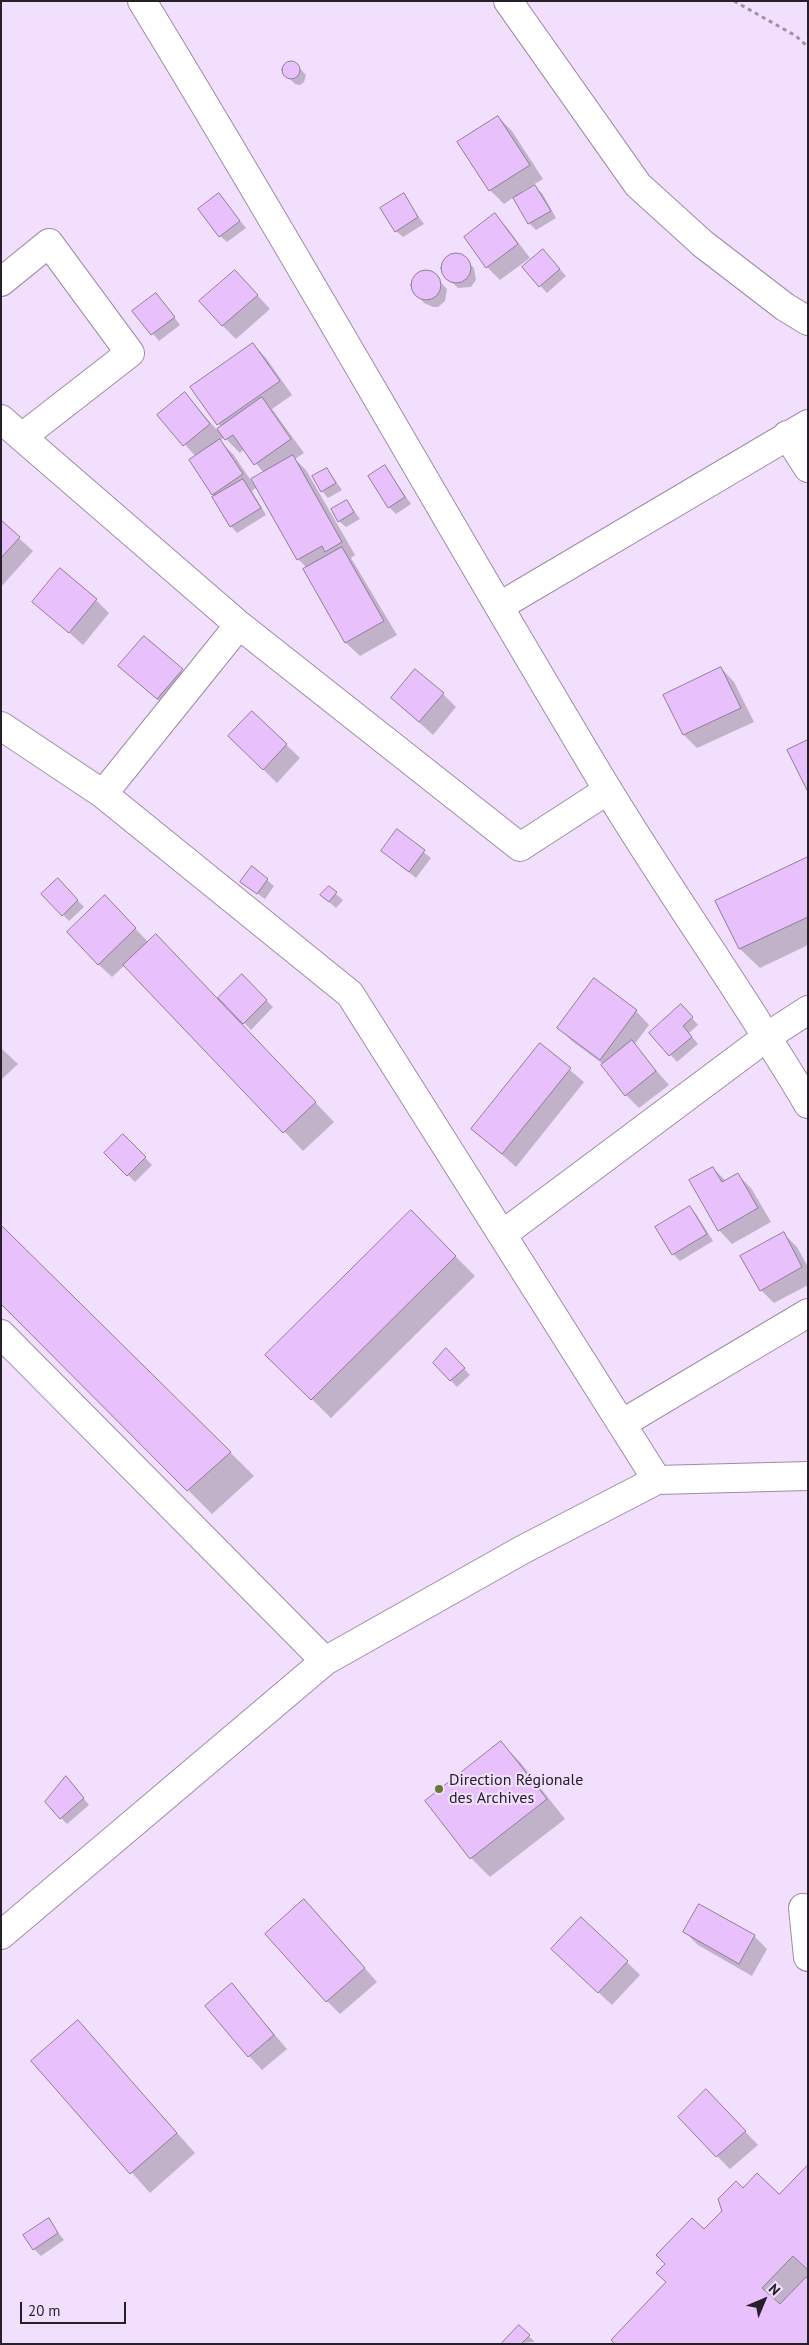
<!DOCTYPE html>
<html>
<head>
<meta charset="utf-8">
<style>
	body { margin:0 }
	#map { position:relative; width:809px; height:2345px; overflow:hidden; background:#f2dffd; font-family:"PT Sans",sans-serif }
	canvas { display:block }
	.frame { position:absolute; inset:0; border:2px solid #27202a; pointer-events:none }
	.north { position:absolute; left:739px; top:2275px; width:50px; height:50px; -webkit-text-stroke:4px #f2dffd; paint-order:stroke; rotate:45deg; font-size:14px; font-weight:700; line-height:20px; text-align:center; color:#27202a }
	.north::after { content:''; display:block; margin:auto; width:18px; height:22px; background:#27202a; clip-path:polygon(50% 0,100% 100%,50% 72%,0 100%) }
	.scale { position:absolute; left:20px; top:2302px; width:106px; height:22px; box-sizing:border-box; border:2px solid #27202a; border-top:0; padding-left:6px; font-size:15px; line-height:18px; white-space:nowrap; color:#27202a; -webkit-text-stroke:4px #f2dffd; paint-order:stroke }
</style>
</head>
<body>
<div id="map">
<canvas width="809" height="2345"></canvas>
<div class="frame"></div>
<div class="north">N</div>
<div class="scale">20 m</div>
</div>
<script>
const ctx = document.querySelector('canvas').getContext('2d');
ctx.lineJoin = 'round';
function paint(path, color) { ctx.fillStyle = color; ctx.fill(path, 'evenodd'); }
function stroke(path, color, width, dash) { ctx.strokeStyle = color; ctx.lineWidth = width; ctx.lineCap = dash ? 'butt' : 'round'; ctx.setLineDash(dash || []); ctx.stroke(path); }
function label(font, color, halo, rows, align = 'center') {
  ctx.font = font + ' "PT Sans",sans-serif'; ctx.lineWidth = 4.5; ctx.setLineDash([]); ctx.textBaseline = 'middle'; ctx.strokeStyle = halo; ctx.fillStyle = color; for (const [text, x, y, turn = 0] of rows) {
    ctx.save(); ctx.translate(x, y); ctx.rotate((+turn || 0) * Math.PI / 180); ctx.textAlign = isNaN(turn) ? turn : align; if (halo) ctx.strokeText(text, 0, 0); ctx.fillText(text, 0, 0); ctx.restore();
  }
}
const shadow = new Path2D(`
	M289,62H294L306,75L304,82L300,85L295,84L284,73L285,65Z
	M498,117L512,131L543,179L523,191L524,193L535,187L542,193L556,218L536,230L529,223L514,197L504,204L490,190Z
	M219,195L246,228L227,242L220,236Z
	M403,195L424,224L403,237L396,231Z
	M495,215L508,229L530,258L500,280L487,267Z
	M451,255H460L474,268L476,280L471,287L458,288L444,274L443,265Z
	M549,257L566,276L547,293L523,267Z
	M235,271L270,309L236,339L222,325Z
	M422,272H431L447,289L445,301L438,307H433L424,303L412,287L414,278Z
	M162,301L180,325L159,341L134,311Z
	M253,344L266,358L292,395L272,409L304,453L295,459L306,470L355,555L351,558L397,635L360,656L346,643L304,570L307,568L298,559L257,487L252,491L266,515L237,533L231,526L213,494L196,457L159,415L185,394L217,430L221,427L192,387ZM224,437L240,453L244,449L264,473L255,484L254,485L233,454L220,441Z
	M385,467L411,504L396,514L389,507Z
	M327,469L342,490L328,498L322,491Z
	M347,501L360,519L346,527L339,521Z
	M1,522L33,551L1,587Z
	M96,600L109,613L83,645L34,601Z
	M144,638L195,684L171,712L120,666Z
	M721,668L734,682L754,722L697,748L684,735L665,695Z
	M443,694L456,707L433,735L392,698Z
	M252,712L300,758L277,783L229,736Z
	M397,831L431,858L416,878L383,851Z
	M808,858V945L760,968L740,949L717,902Z
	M58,880L84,907L69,921L43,894Z
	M267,880L274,886L265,899L249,888Z
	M329,888L343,900L336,908L329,902Z
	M118,910L149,943L175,955L334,1122L303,1151L125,965L112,977L98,964Z
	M242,976L273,1007L251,1030L220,998Z
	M636,1011L649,1025L634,1045L669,1085L639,1108L626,1095L603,1064L572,1041L559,1028Z
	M688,1013L698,1025L689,1033L698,1044L677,1062L651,1033Z
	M540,1045L584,1082L516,1167L473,1129Z
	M1,1048L18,1064L1,1080Z
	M123,1135L152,1165L135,1182L106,1153Z
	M713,1168L726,1181L738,1175L751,1188L771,1222L732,1244L719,1230Z
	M690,1207L696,1214L713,1241L680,1261L673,1254Z
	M411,1212L475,1276L331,1418L267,1355Z
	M1,1226L254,1476L212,1514L1,1303Z
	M784,1234L797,1247L808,1267V1285L774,1303L761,1290Z
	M452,1356L470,1375L457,1387L434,1363Z
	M501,1743L520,1762L565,1819L490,1877L471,1858L427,1801Z
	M72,1784L89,1805L67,1824L61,1818Z
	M317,1914L377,1982L340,2014L327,2001Z
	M685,1932L754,1936L767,1949L752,1976L698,1945Z
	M566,1962H627L640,1975L612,2005Z
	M232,1985L287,2049L262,2070L249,2056Z
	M78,2022L195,2153L150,2193L33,2061Z
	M719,2104L758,2145L730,2169L717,2156Z
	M808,2167V2344L668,2283L704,2231L743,2190L779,2196Z
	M48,2220L64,2240L41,2256L34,2249Z
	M519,2327L535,2342L502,2344Z`);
const building = new Path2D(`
	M282 70a9 9 0 1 1 18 0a9 9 0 1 1-18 0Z
	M498,116L530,165L489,191L457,142Z
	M535,185L551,211L528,224L513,198Z
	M219,193L240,221L219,237L198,209Z
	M404,193L418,217L395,232L380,208Z
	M495,213L518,244L486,268L464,237Z
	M543,249L560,269L539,287L522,267Z
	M441 268a15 15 0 1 1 30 0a15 15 0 1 1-30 0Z
	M411 285a15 15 0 1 1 30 0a15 15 0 1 1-30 0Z
	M235,270L258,295L222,326L199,301Z
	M156,293L175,317L151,335L132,311Z
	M253,343L280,381L217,425L190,387Z
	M185,392L210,424L183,446L157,415Z
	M262,397L291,439L254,465L233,435L225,440L217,429Z
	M220,439L243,474L212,495L189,460Z
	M293,455L342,542L325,552L322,546L297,560L251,479Z
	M385,465L405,497L388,508L368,476Z
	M327,468L336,483L321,492L312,476Z
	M243,479L261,508L230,527L212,497Z
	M347,500L354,512L338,522L331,509Z
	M1,520L20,537L1,558Z
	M342,547L384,621L345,643L303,569Z
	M60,568L97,599L69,633L32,602Z
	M144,636L183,669L157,699L118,666Z
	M721,667L741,708L683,735L663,695Z
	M415,669L444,693L419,722L391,698Z
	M252,711L287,744L263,770L228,736Z
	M808,740V792L787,750Z
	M397,829L425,850L409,872L381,851Z
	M808,857V917L739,949L715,901Z
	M252,866L268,879L257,894L240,882Z
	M58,878L78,900L62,916L41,894Z
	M329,886L337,892L329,902L320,895Z
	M105,895L136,928L98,965L67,932Z
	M156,934L316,1102L283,1133L123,965Z
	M242,974L267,1000L243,1024L218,998Z
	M594,978L637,1010L600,1060L557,1028Z
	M681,1004L693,1017L683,1026L692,1037L669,1056L649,1033Z
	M632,1040L656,1071L625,1096L601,1065Z
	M540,1043L571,1068L502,1154L471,1129Z
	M123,1134L146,1157L127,1176L104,1153Z
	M713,1167L722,1182L738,1173L758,1208L718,1231L689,1180Z
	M690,1206L707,1234L672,1255L655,1227Z
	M411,1210L456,1256L311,1400L265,1355Z
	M1,1225L231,1452L187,1491L1,1304Z
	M784,1232L802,1267L760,1291L740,1256Z
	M446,1348L465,1368L450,1381L433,1363Z
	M501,1741L547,1799L470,1859L425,1801Z
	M66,1776L84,1798L60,1819L45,1802Z
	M304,1899L365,1968L326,2002L265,1934Z
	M699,1904L755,1935L739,1964L683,1932Z
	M581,1917L628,1961L598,1993L551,1949Z
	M232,1983L274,2035L248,2057L205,2006Z
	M78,2020L177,2133L130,2174L31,2061Z
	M706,2089L746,2131L716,2157L678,2117Z
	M808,2165V2270L793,2256L762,2288L780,2304L806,2277L808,2278V2344H615L611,2340L666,2282L656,2273L665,2264L656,2255L692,2218L704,2229L722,2211L718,2199L736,2181L743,2188L757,2173L779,2194Z
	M49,2218L58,2233L33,2250L23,2235Z
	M519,2325L530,2335L521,2344H501Z`);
const path = new Path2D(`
	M734,1L796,36L808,47`);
const minor = new Path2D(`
	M142,1C301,261 449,526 606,787C671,894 744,996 808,1104
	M508,1L638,185L703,244L785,307L808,321
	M1,282L49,243L130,353L22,437
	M1,419L239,625L520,847L608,790
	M787,435L808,468
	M500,606L808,424
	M1,726L103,794L350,994L657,1480
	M103,794L239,625
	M503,1234L768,1036L808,1010
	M1,1334L325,1661
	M623,1423L808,1313
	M803,1908L808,1957
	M1,1935L325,1661L522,1550L657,1480L808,1476`);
const markers = [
	[439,1789,5,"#627b2e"]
];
const poiNames = [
	["Direction Régionale",449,1780],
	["des Archives",449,1798]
];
paint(shadow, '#0003');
paint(building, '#e7c0fc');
stroke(building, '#8e7d97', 1);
stroke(minor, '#9d8ca6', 30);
stroke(path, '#9f91a7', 3, [4, 4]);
stroke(minor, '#fff', 28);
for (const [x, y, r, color] of markers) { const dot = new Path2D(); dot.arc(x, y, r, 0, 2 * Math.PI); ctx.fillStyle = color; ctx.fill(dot); stroke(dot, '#f2dffd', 2); }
label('16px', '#27202a', '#f2dffd', poiNames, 'left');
</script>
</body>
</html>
